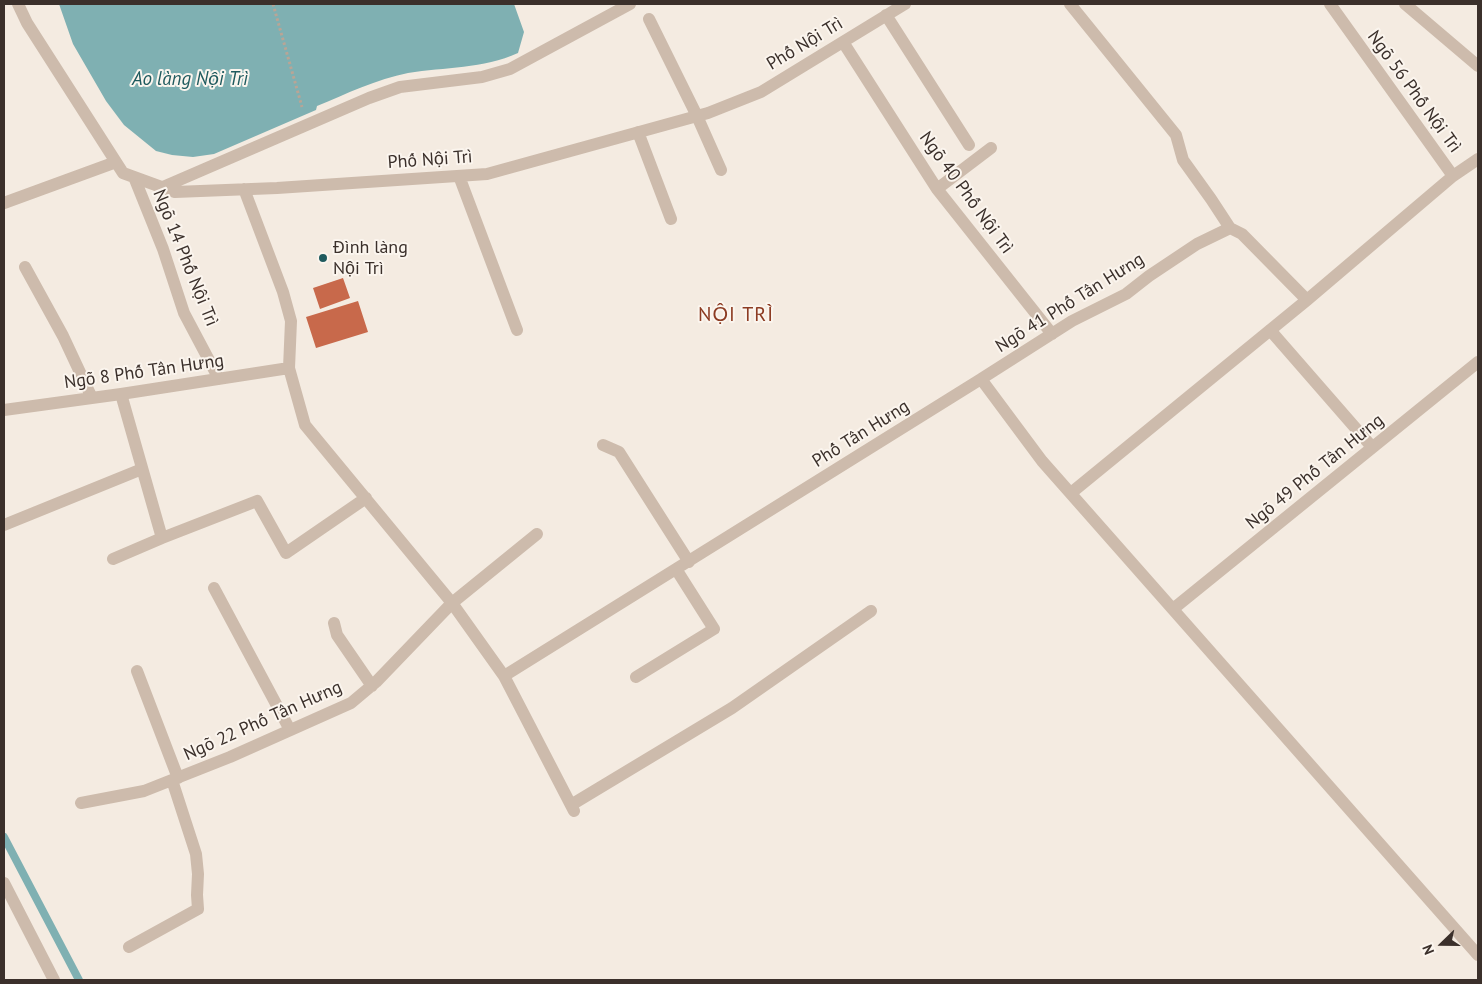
<!DOCTYPE html>
<html>
<head>
<meta charset="utf-8">
<style>
	body { margin:0 }
	#map { position:relative; width:1482px; height:984px; overflow:hidden; background:#f4ebe1; font-family:"PT Sans",sans-serif }
	canvas { display:block }
	.frame { position:absolute; inset:0; border:5px solid #3b302b; pointer-events:none }
	.north { position:absolute; left:1417px; top:919px; width:50px; height:50px; -webkit-text-stroke:4px #fbf5ee; paint-order:stroke; rotate:248deg; font-size:14px; font-weight:700; line-height:20px; text-align:center; color:#3b302b }
	.north::after { content:''; display:block; margin:auto; width:18px; height:22px; background:#3b302b; clip-path:polygon(50% 0,100% 100%,50% 72%,0 100%) }
</style>
</head>
<body>
<div id="map">
<canvas width="1482" height="984"></canvas>
<div class="frame"></div>
<div class="north">N</div>
</div>
<script>
const ctx = document.querySelector('canvas').getContext('2d');
ctx.lineJoin = 'round';
function paint(path, color) { ctx.fillStyle = color; ctx.fill(path, 'evenodd'); }
function stroke(path, color, width, dash) { ctx.strokeStyle = color; ctx.lineWidth = width; ctx.lineCap = dash ? 'butt' : 'round'; ctx.setLineDash(dash || []); ctx.stroke(path); }
function label(font, color, halo, rows, align = 'center') {
  ctx.font = font + ' "PT Sans",sans-serif'; ctx.lineWidth = 4; ctx.setLineDash([]); ctx.textBaseline = 'middle'; ctx.strokeStyle = halo; ctx.fillStyle = color; for (const [text, x, y, turn = 0] of rows) {
    ctx.save(); ctx.translate(x, y); ctx.rotate((+turn || 0) * Math.PI / 180); ctx.textAlign = isNaN(turn) ? turn : align; if (halo) ctx.strokeText(text, 0, 0); ctx.fillText(text, 0, 0); ctx.restore();
  }
}
const water = new Path2D(`
	M59,4H514L524,32L518,53C483,69 445,67 408,73C377,79 346,94 317,106L316,110L214,154L193,157L172,155L156,151L124,125L106,101L73,44Z`);
const stream = new Path2D(`
	M4,837L79,980`);
const building = new Path2D(`
	M343,278L350,298L320,309L313,288Z
	M358,301L368,332L316,348L306,317Z`);
const path = new Path2D(`
	M273,4L302,107`);
const minor = new Path2D(`
	M18,4L27,23L123,173L175,192L277,188L487,174L708,113L761,92L905,4
	M1070,4L1176,135L1183,160L1211,199L1230,228L1242,234L1307,300
	M1330,4L1453,176
	M1405,4L1478,66
	M886,15L969,145
	M649,19L697,116L721,170
	M843,42L937,189L1052,334
	M638,132L671,219
	M459,176L517,330
	M134,177L163,249L184,313L219,379
	M163,187L369,98L400,87L482,77L510,69L630,4
	M244,189L283,292L291,321L289,368L305,425L452,603L504,676L574,811
	M937,189L991,148
	M4,203L116,162
	M25,267L63,336L92,398
	M1270,330L1372,447
	M981,379L1072,321L1126,294L1149,276L1197,244L1230,228
	M121,394L162,538
	M4,410L121,394L289,368
	M603,445L619,452L689,562
	M1071,493L1307,300L1453,176L1478,159
	M4,525L142,469
	M113,559L162,538L257,501L286,553L366,498
	M214,588L290,730
	M1173,609L1478,362
	M334,623L337,635L372,686
	M137,671L178,778
	M504,676L981,379L1042,461L1478,955
	M636,677L714,629L676,569
	M81,803L144,791L230,757L351,703L376,682L452,603L537,534
	M571,805L732,708L871,611
	M4,883L54,980
	M129,947L198,909L197,895L198,874L196,854L172,780`);
const markers = [
	[323,258,5,"#1f5a5e"]
];
const streetNames = [
	["Phố Nội Trì",805,44,-31],
	["Ngõ 56 Phố Nội Trì",1414,92,54],
	["Phố Nội Trì",430,160,-4],
	["Ngõ 40 Phố Nội Trì",966,193,54],
	["Ngõ 14 Phố Nội Trì",185,258,68],
	["Ngõ 41 Phố Tân Hưng",1070,303,-32],
	["Ngõ 8 Phố Tân Hưng",144,372,-8],
	["Phố Tân Hưng",861,434,-32],
	["Ngõ 49 Phố Tân Hưng",1315,472,-39],
	["Ngõ 22 Phố Tân Hưng",263,721,-24]
];
const poiNames = [
	["Đình làng",333,248],
	["Nội Trì",333,269]
];
const waterNames = [
	["Ao làng Nội Trì",190,80]
];
const quarterNames = [
	["NỘI TRÌ",736,315]
];
paint(water, '#7fb0b2');
stroke(stream, '#7fb0b2', 8);
paint(building, '#c8694b');
stroke(path, '#b9a596', 3, [2.5, 2.5]);
stroke(minor, '#cdbbac', 12);
for (const [x, y, r, color] of markers) { const dot = new Path2D(); dot.arc(x, y, r, 0, 2 * Math.PI); ctx.fillStyle = color; ctx.fill(dot); stroke(dot, '#fbf5ee', 2); }
label('18px', '#3b302b', '#fbf5ee', streetNames);
label('18px', '#3b302b', '#fbf5ee', poiNames, 'left');
label('italic 19px', '#1f5a5e', '#fbf5ee', waterNames);
ctx.letterSpacing = '1px';
label('20px', '#8c3b22', '#fbf5ee', quarterNames);
ctx.letterSpacing = '0px';
</script>
</body>
</html>
